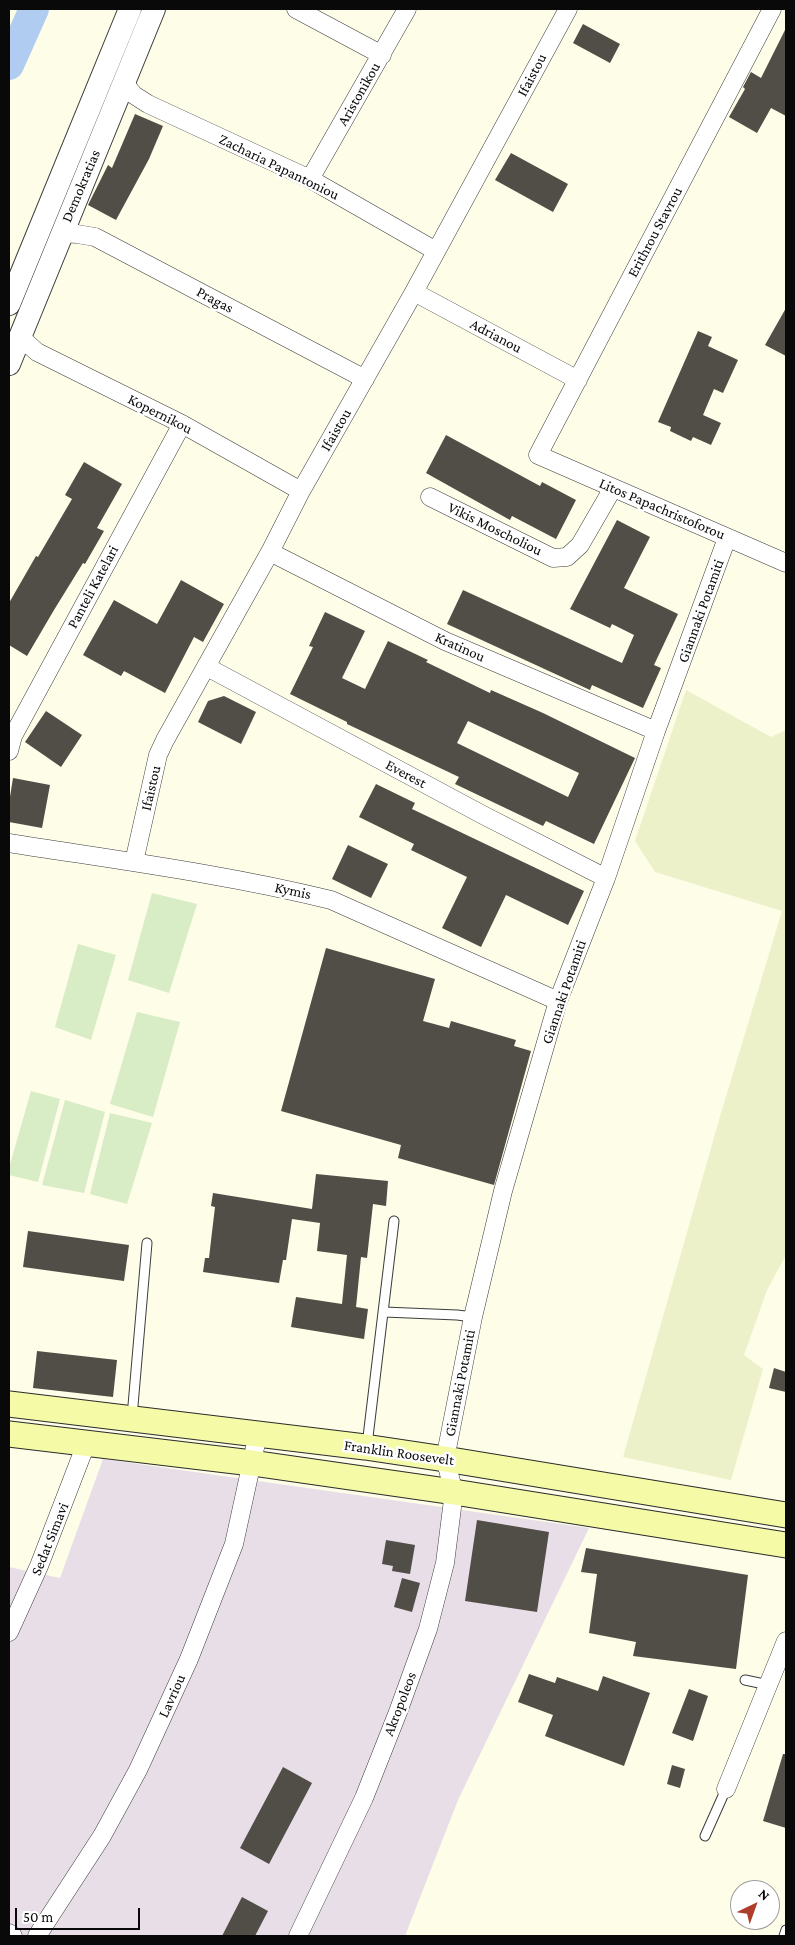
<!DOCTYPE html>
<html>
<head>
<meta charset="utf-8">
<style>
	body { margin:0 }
	#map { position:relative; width:795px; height:1945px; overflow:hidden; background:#fefde7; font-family:"Crimson Pro",serif }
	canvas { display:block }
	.frame { position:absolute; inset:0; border:10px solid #090909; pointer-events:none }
	.north { position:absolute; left:730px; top:1880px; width:50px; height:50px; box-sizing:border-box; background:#fff; border:1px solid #9d9d9d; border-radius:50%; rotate:42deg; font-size:14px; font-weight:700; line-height:20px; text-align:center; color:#090909 }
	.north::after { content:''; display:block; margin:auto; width:18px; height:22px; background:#af3d2c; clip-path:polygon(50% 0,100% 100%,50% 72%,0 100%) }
	.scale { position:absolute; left:15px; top:1908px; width:125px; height:22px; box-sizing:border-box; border:2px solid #090909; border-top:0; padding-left:6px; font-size:15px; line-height:18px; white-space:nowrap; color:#090909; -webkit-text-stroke:4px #fff; paint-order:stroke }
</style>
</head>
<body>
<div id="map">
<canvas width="795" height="1945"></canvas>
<div class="frame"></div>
<div class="north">N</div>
<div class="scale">50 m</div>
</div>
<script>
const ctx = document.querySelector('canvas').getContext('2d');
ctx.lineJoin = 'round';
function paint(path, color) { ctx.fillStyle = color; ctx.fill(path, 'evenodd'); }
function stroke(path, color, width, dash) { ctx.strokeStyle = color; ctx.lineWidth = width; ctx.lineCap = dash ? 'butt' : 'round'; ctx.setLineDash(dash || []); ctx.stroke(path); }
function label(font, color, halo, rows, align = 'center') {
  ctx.font = font + ' "Crimson Pro",serif'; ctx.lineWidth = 5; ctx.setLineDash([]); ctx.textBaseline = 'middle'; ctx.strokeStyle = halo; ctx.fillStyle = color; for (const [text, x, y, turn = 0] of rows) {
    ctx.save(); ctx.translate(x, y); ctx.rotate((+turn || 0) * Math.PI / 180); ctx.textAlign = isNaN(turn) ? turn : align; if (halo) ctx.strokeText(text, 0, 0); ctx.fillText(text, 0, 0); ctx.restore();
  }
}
const industrial = new Path2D(`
	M103,1459L589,1528L458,1800L405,1936H9V1567L60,1578Z`);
const farmland = new Path2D(`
	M686,690L771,737L786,730V1255L767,1290L744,1355L763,1369L731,1480L623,1457L721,1113L782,911L655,872L635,841Z`);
const pitch = new Path2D(`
	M152,893L197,904L169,993L128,980Z
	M78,944L116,955L91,1040L55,1027Z
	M137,1012L180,1022L153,1117L110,1104Z
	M31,1091L60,1099L38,1182L9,1175V1168Z
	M65,1100L105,1112L84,1193L42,1185Z
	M110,1113L152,1123L127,1204L90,1194Z`);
const river = new Path2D(`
	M9,65L34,9`);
const building = new Path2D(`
	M583,24L620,44L610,63L573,43Z
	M786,28V116L771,108L757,133L729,117L745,89L743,87L751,72L761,78Z
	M135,114L163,126L149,159L116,220L88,205L108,165L112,168Z
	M511,153L568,184L553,212L495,180Z
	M786,308V356L765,345Z
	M698,331L712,337L708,346L738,360L723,393L714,389L703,415L721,423L711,445L693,437L691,441L670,431L671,427L658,422Z
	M446,435L540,486L542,482L576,500L556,539L512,516L510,520L426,473Z
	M84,462L122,484L97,528L104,531L85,564L83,563L54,610L27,656L9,645V603L36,556L38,557L72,499L65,495Z
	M617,520L650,537L624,588L678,614L654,665L661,668L643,708L592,685L590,690L447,624L463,590L622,663L634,635L612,624L610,628L570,609Z
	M181,580L224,604L203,642L194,637L165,693L124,671L121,676L83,655L114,600L157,624Z
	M325,612L365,631L342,678L365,689L388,641L428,660L426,662L490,693L491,690L543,713L635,758L594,844L546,821L543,826L455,784L459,777L347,724V722L290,694L313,647L309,646ZM468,721L579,773L568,797L457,743Z
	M224,696L256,712L241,744L198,722L208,701Z
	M46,711L82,735L61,767L25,742Z
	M13,778L50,785L42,828L9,822V803Z
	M376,784L415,803L412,809L584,891L568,925L506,895L481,947L442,928L467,877L411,850L414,844L359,817Z
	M348,845L388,864L371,898L332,879Z
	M326,948L435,979L423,1021L449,1028L451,1021L516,1040L514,1046L531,1051L494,1185L398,1158L401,1145L281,1111Z
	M316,1174L388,1181L386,1206L373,1204L367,1258L361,1257L356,1307L368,1309L364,1339L291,1327L296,1297L342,1304L347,1255L317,1251L320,1223L292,1219L286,1260H283L279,1283L203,1272L205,1258H209L212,1232L215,1207L211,1206L213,1193L312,1209Z
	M28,1231L129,1245L124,1281L23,1267Z
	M37,1351L117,1360L113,1397L33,1388Z
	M774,1368L786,1372V1392L769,1388Z
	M477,1520L549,1532L537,1612L465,1601Z
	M386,1540L415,1545L410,1574L392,1571L393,1566L382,1564Z
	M586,1548L748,1575L736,1669L633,1656L636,1642L589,1633L597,1574L581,1572Z
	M402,1578L420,1583L412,1612L394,1607Z
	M529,1674L555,1683L557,1677L598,1691L603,1676L650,1693L624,1766L545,1736L553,1715L518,1702Z
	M689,1689L708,1696L693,1741L672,1733Z
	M783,1754H786V1828L763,1821Z
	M672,1765L685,1769L680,1788L667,1784Z
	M283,1767L312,1783L269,1864L240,1848Z
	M242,1897L268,1911L255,1936H222Z`);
const service = new Path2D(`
	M384,1312L457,1315L473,1317
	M132,1417L147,1243
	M365,1446L368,1437L394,1221
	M745,1680L769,1685
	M705,1836L726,1789
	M784,1936L786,1930`);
const minor = new Path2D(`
	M296,9L382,55
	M772,9L538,455L786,563
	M124,83L134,95L148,104L310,179L436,251
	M310,179L407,9
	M61,233L77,234L95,237L365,379
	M414,292L578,380
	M20,337L37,352L182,424L301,491
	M430,497L553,558L567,557L580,545L613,488
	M270,552L445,641L656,731
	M207,667L483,815L606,878
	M9,751L13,736L182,424
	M9,843C116,860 225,874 331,900L558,1001
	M134,862L158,755L165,740L270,552L301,491L414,292L568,9
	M9,1632L39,1566L86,1444
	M726,1789L786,1641
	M9,1933L13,1936
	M37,1936L102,1836L138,1770L189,1659L234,1544L258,1434
	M298,1936L364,1798L398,1712L428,1629L445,1563L454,1492L445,1459L473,1317L503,1191L558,1001L606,878L656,731L727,538`);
const tertiary = new Path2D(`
	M9,304L130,9
	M9,364L154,9`);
const secondary = new Path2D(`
	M9,1404L365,1447L445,1459L786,1515
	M9,1434L252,1463L454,1492L786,1545`);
const streetNames = [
	["Ifaistou",532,75,-62],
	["Aristonikou",359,94,-60],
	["Zacharia Papantoniou",279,167,26],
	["Demokratias",81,186,-67],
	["Erithrou Stavrou",655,232,-62],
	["Pragas",215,300,28],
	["Adrianou",496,336,28],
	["Kopernikou",160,414,27],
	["Ifaistou",336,430,-60],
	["Litos Papachristoforou",662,509,23],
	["Vikis Moscholiou",495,529,26],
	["Panteli Katelari",93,587,-62],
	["Giannaki Potamiti",701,611,-70],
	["Kratinou",460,647,24],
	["Everest",406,774,28],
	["Ifaistou",151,788,-77],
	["Kymis",293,891,12],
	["Giannaki Potamiti",564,992,-71],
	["Giannaki Potamiti",460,1383,-79],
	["Franklin Roosevelt",399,1453,8],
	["Sedat Simavi",50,1539,-68],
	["Lavriou",172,1696,-66],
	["Akropoleos",400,1704,-69]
];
paint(industrial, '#e8dee8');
paint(farmland, '#edf1ca');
paint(pitch, '#d8ecc6');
stroke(river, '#b0cdf1', 30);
paint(building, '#514d47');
stroke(service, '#3c3c3c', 11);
stroke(minor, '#3c3c3c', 19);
stroke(tertiary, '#3c3c3c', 24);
stroke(secondary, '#2b2b2b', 27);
stroke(service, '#fff', 9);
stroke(minor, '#fff', 18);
stroke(tertiary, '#fff', 22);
stroke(secondary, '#f4faa6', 25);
label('15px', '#090909', '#fff', streetNames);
</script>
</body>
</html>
